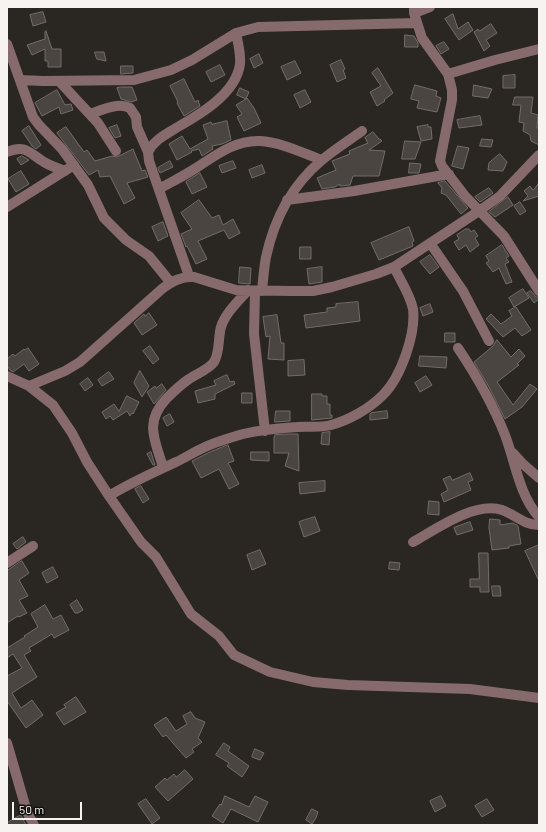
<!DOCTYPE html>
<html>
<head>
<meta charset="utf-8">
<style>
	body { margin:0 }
	#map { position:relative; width:546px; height:832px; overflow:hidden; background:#2a2622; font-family:Barlow,sans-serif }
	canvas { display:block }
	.frame { position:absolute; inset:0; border:8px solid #f6f3f0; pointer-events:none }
	.scale { position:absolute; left:12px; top:802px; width:70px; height:18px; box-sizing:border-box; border:2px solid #f6f3f0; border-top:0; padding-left:5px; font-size:12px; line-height:14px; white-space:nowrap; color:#f6f3f0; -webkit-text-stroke:3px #110f0d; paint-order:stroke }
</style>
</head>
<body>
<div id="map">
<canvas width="546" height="832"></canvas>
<div class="frame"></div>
<div class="scale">50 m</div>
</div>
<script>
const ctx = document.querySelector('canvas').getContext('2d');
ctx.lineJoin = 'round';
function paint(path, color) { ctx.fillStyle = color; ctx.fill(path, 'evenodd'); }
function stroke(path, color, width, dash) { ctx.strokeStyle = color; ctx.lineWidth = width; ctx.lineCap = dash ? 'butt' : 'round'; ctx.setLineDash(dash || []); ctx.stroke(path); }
const building = new Path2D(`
	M43,12L46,22L33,26L30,15Z
	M453,14L458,29L468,22L473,30L459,40L445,19Z
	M491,24L497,33L486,40L490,46L484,51L474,32L478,29L479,31Z
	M46,31L52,49H61V67H48V61H45V49L32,55L27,45L45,39V32Z
	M405,35L414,36L418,43V47H405Z
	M444,42L449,49L441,54L436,46Z
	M95,52H104L106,61L97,59Z
	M259,54L263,63L254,68L250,59Z
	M341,60L345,69L343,70L346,78L337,82L330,65Z
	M295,61L301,73L287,80L281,67Z
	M220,65L225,75L211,82L206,72Z
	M121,66H133V73L121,74Z
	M378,68L393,93L384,100L385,101L377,106L370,92L381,86L372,73Z
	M515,75V88H503V76Z
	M184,79L195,102L198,100L200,106L184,116L177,103L178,102L170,86Z
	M415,85L437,91L436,96L441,98L437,112L417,108L419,101L411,99Z
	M474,85L492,89L488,98L473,96Z
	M121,87H132L137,100L131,102L121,99L117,88Z
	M240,88L249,92L246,99L247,98L254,108L261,123L244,131L237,117L242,114L236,105L246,99L237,95Z
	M57,90L65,105L71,104L73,110L61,114L59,107L42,116L35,103Z
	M305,90L311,102L300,108L294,95Z
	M515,97H533L531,113L538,115L537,128H539V145L531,141L530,135L523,131L524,123L519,122L521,105H513Z
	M480,116L482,125L459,128L457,120Z
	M227,121L231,140L222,144L212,146L213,149L202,156L199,149L191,151L192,152L177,160L169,144L182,136L190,149L208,139L203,125L211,122L212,124Z
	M117,125L121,136L115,138L109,128Z
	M428,125V127H431L432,139L421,141L417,127Z
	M29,126L41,145L36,149L32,146L22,131Z
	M66,127L84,152L87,150L95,161L112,156L117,157L133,149L142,171L145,170L148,177L127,183L135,198L124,204L110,176L100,177L98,170L89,175L57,133Z
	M373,132L379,139H380L382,141L369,150L385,151L379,176H353L350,185L340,186V184L335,187L322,189L317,178L336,170L332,161L350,154L349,151L368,143L365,138Z
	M482,139L493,140L491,147L480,146Z
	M405,141L421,142L415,159H402Z
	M458,146L469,148L463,169L452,166Z
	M500,154L507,162L503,171L488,170L489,163Z
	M22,156L29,160L21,165L17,159Z
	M170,161L173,167L160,173L158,168Z
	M233,161L236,168L222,173L219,166Z
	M410,163L421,164L419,173H409Z
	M262,165L265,173L252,178L249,170Z
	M21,171L29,184L16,192L8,179Z
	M200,173L207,187L192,194L186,182Z
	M445,181L468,208L461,214L446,195L441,193L442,188L438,183Z
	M539,183V196L523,201L528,196L524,191L530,186L533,190Z
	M489,188L493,193L480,202L475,197Z
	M508,197L513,205L495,217L489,212Z
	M199,200L212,218L219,215L223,225L233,219L240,233L229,239L224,230L198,241L207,259L196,264L187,246L186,247L181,234L192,229L181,213Z
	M520,202L526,211L520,215L514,206Z
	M163,222L168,236L158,241L152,227Z
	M409,227L414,241L412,242L413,246L379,260L371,243Z
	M466,229H469L471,232L474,230L478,236L475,238L479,245L470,252L466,245L459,250L454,242L459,239L457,235Z
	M502,245L509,256L506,258L509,262L505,264L512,282L506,284L499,268L493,272L486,263L489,261L486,256Z
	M300,247H311V259H300Z
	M430,255L439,267L430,274L420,262Z
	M240,267L251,268L250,284L239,283Z
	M322,267V282L309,284L307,269Z
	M523,289L529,298L514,307L509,298Z
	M531,291L536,297H539V299L534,303L527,293Z
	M358,302L360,321L306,328L304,315L327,312V308L336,307V304Z
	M430,304L433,312L423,316L420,308Z
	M516,307L531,330L522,336L515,328L503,337L486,319L491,314L501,324L512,316L509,311Z
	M149,313L157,325L142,335L134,323L144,314L145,316Z
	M277,315L281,343H284V360L268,359L270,336L266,337L263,317Z
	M445,333H455V342H445Z
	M497,340L511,357L519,349L525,356L517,364L519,365L497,382L513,405L530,384L537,389L522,407L505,419L489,387L474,362L493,346Z
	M150,346L159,359L153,364L143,351Z
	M28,348L39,364L29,371L24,364L13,372L10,370L7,366V359L13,354L15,356L24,349L25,350Z
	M420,356L447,357L446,368L419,366Z
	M304,360L305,375L288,376V361Z
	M140,371L149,386L142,397L134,383Z
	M109,372L114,379L102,386L98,380Z
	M227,375L230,382L234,381L235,384L215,394V399L198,403L195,391L216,385L214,381Z
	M426,376L432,385L420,392L415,383Z
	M88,378L93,385L85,391L80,384Z
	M162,384L166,390L154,404L147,392L155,386L156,388Z
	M242,393H252V403H242Z
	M312,394H322V396H327V404H330V415H332V418L312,420Z
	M127,396L139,402L133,414L132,413L130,416L127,411L113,420L110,416L106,419L102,412L114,404L119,411Z
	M276,411H290V421L275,422Z
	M387,411L388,418L370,420V414L371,413Z
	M170,414L174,422L167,426L163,418Z
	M330,432L329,445L321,444L322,433Z
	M290,434H298L299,471L285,466L289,453H274V437L275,435Z
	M228,445L234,461L228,463L239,484L229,489L219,469L201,478L192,461L210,452Z
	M151,452L155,465H153L147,454Z
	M251,452H269V461L251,460Z
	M470,473L473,480L468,482L471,490L444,502L441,494L448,490L443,479L450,476L452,480Z
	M325,481V491L300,494L299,483Z
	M141,486L149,499L143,503L135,489Z
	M429,501L439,502V515L428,514Z
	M315,517L320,531L304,537L299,522Z
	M490,519L500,520V525L513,523L518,526L521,544L509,546V548L492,550L489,528Z
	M470,522L473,530L457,535L454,528Z
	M23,537L26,542L17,549L13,544Z
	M539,545V581L525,551Z
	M260,550L266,564L252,570L247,555Z
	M479,553H488L489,592H480V587H470V579H479Z
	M22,561L29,573L19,580L28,596L19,600L27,613L19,617L18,616L7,623V571Z
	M390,562L400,563L399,570L389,569Z
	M53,567L58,577L47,583L42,573Z
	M492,586H500L501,596H493Z
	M77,600L83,610L78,613H75L70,605Z
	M45,605L53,619L61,615L69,630L54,638L52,634L29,648L31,651L24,655L37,677L12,693L21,708L32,700L43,715L26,728L7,701V676L22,668L13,654L7,658V648L25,637L24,636L38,627L31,614Z
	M76,697L86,712L64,725L56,713L66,707L64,705Z
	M191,712L195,718L205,722L198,738L202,742L192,749L194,752L186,758L166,735L163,737L154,725L166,717L176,731L187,724L183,716Z
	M224,743L230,747L228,751L249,766L242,777L227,766L229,763L216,755Z
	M255,749L264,753L260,760L252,757Z
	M185,770L193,779L168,801L155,787L165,778L167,780L174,774L176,777Z
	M225,796L249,807L255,796L268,802L258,822L231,809L223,823L212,816L220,804L221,805Z
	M441,796L446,806L435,812L430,801Z
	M146,799L160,818L152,824L138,804Z
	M487,799L494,810L482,817L475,806Z
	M312,809L318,812L316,818L312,824L306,820Z
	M21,815L26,825H7V823Z`);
const minor = new Path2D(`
	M414,7V13L422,38L448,74L452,90V100L440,161L442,166L465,196L504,236L539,291
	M414,13L430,7
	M7,44L33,117L39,125L62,149L88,185L104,218L126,240L149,256L171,283
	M448,74L495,60L539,49
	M20,80L43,81L134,80L171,70L192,60L236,33L258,27L416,23
	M59,81L98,123L116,151
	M90,114C101,110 119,102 130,108L136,117L137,127L148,152
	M7,152C26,144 29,153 44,162C50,166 58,168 65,171
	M159,189C171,182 184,176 196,168C216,155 235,140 260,141C280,142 303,153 322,160
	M287,200L354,191L449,174
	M7,207L74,165
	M430,243L463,291L489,341
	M189,276L149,161L148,152C154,140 165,135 176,128C199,115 236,94 240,64C241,54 238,43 236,33
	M255,291L254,334L265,431
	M262,291C263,280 264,268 266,257C274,220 292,185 322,160C334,150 348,141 362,131
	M458,348C476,375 493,404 505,435C515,461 519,495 539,517
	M7,376L29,386L53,405L72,433L87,462L109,496L141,542L156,557L191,614L219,636L234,655L270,672L313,682L348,685L470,689L539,698
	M29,386L65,371L80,362L163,288C173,281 182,276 194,277L236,290L290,291H313L332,287L376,274L394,267L479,211L500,196L539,155
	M513,453L523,464L539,478
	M163,467C155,440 144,423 166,399C173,392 180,385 189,379C196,374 208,370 214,362C220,353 218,337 221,327C225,313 239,301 248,290
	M109,496C130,483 153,473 176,462C185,458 194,452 203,448C215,442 230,438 243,434C260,430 280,428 297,427C308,426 320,428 331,425C349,420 369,409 383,395C401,377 416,334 413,309C410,294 400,280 394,267
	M413,542C436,529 475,501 502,510C516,515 524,525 539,525
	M7,563L33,546
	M7,743L27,812L34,825`);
paint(building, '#4a4541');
stroke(building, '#736d69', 1);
stroke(minor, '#876a6c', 10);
</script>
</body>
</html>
